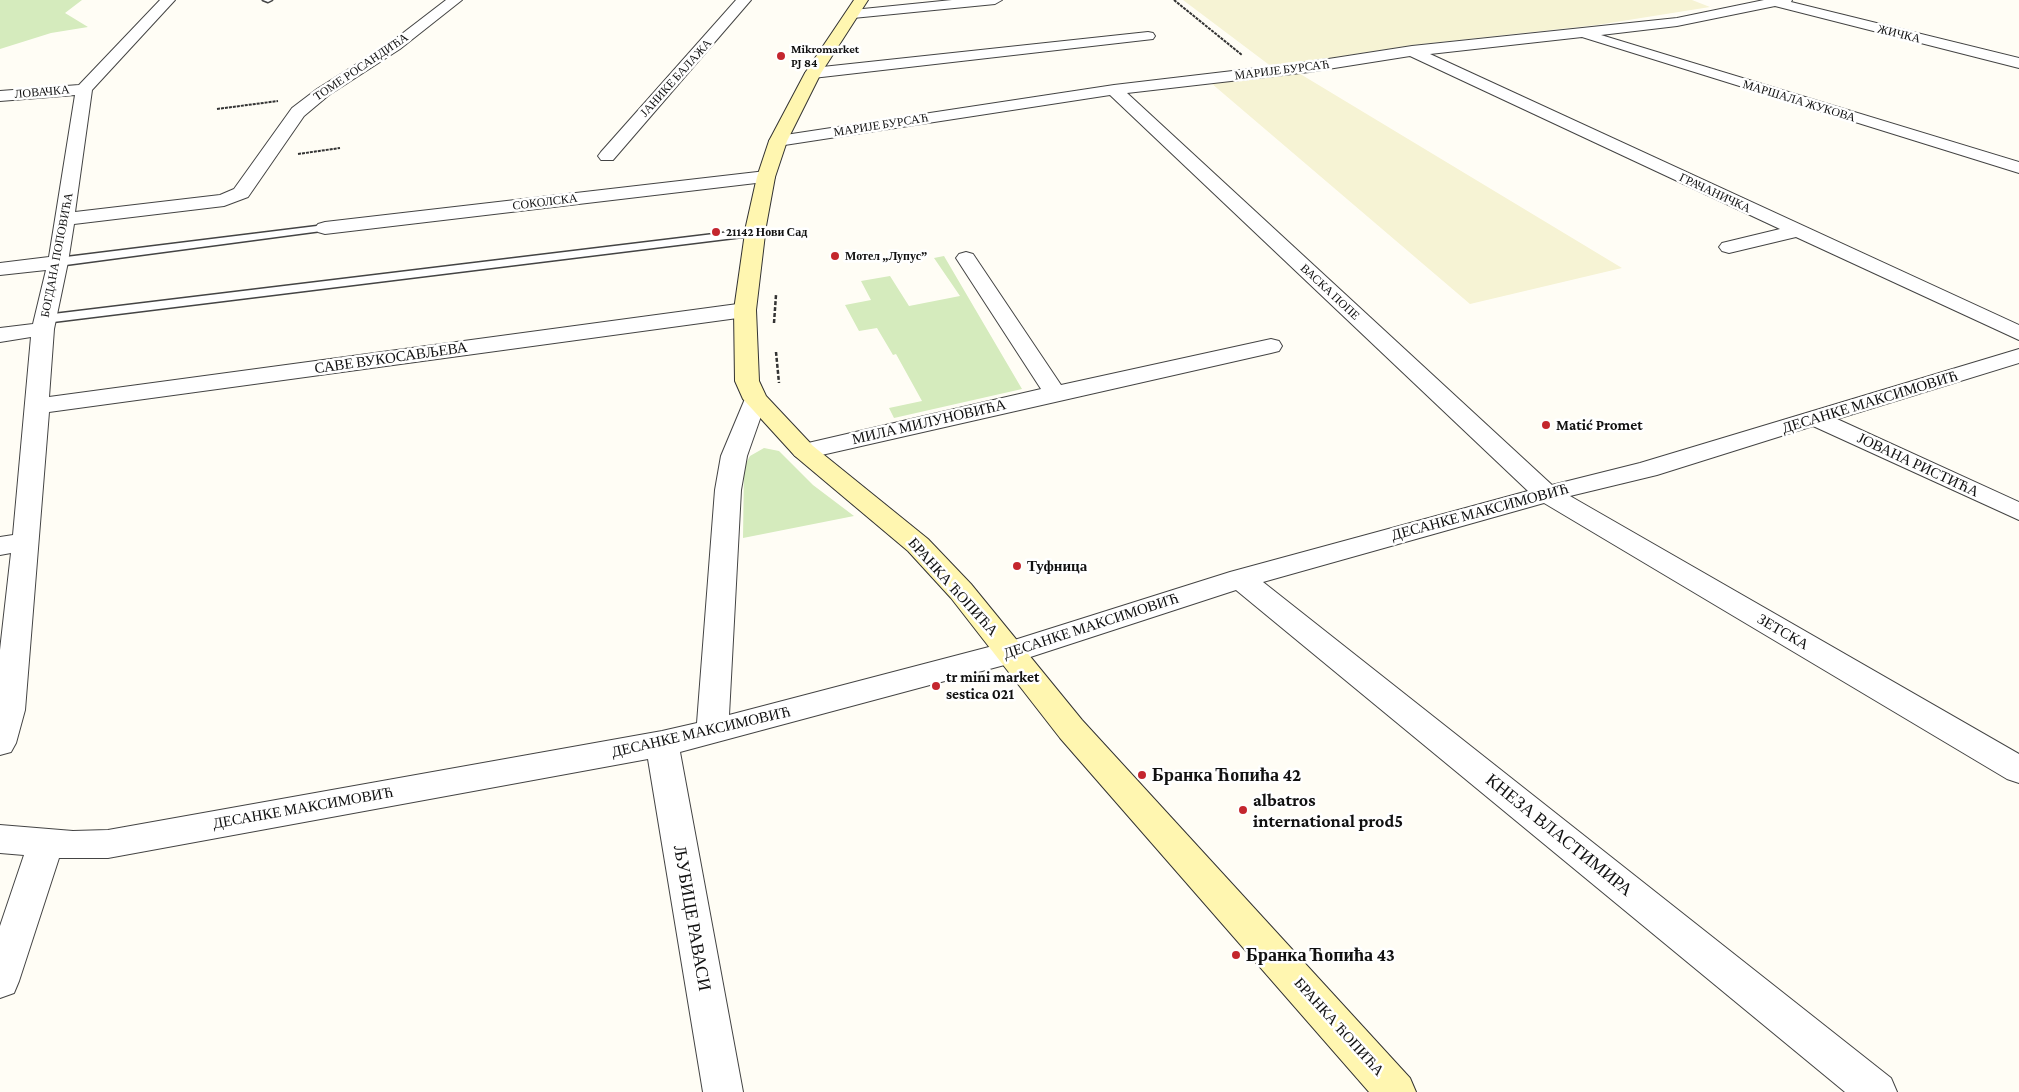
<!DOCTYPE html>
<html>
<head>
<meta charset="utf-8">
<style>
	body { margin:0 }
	canvas { display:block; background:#fffdf5 }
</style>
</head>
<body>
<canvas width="2019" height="1092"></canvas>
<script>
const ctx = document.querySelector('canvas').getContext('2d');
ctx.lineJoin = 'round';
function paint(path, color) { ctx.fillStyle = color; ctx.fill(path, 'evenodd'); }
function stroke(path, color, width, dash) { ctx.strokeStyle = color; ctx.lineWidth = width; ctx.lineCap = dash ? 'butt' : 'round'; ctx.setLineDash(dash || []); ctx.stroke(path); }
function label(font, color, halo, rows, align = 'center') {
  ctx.font = font + ' "Crimson Pro",serif'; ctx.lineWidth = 5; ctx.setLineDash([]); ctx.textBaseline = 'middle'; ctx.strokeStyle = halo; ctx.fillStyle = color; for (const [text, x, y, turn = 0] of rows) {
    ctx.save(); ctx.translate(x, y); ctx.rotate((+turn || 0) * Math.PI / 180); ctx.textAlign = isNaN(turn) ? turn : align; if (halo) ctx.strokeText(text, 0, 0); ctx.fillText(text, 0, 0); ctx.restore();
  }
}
const farmland = new Path2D(`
	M1183,0H1692L1710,7L1597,25L1413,45L1272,67Z
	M1297,72L1622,268L1470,304L1211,83Z`);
const green = new Path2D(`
	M0,0H82L65,13L88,27L51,33L0,49Z
	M944,256L1022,389L894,418L889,408L922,401L896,354L893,355L877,328L859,331L845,305L871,300L861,281L890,276L909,306L960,296L934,258Z
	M764,448L779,451L813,485L854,516L743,538L744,467L750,456Z`);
const pathFar1 = new Path2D(`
	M1174,0L1242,55
	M217,109L278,101
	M298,154L340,148`);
const path = new Path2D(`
	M774,323L776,295
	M776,352L779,383`);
const lane = new Path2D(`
	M263,0H272L268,2Z
	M325,225L329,226V230L58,266L52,262L58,258Z
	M755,229L761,233L759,235L45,323L39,319L45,315Z`);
const street = new Path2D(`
	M160,0H175L92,90L75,212L220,195L234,189L292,108L317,89L390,43L446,0H462L400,49L329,95L304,116L248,197L224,206L74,224L68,262L54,329L49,397L745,303L753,305L756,310L753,315L745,317L49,412L25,710L16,743L11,752L0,755V650L11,553L0,555V537L13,535L31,337L0,342V328L33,324L46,270L0,275V263L49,257L75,95L0,101V91L79,85Z
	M736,0H751L613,160H601L598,156L601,152Z
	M952,0H1002L995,4L853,18L846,14L853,10Z
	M1764,0H1792L1791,2L2019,58V68L1775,6L1677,26L1601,35L2019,162V173L1582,37L1430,54L2019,325V340L1796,237L1729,253L1722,251L1719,247L1722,243L1780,229L1410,56L1309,72L1127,93L1552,485L1640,463L2019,349V363L1837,419L2019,502V520L1813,426L1657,475L1570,496L2019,754V783L2007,779L1544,503L1263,582L1891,1078L1897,1092H1845L1236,590L1012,663L680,752L743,1092H703L648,759L108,858H59L19,981L14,993L0,998V926L24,855L0,853V825L73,831L108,830L662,731L697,723L715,490L721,456L747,394L755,392L763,394L767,399L747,456L741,490L729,715L1008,642L1230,572L1528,491L1110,95L778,146L772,145L769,141L772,137L1114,85L1309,62L1412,46L1677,18Z
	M1148,32L1153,33L1155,36L1153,39L813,78L805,73L813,68Z
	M766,171L773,173L775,177L773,181L325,234L318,232L315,228L318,224L325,222Z
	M966,252L973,254L1061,385L1271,339L1279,341L1282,346L1279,351L1271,353L804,459L795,456L791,451L795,446L1041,389L956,258L959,254Z`);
const secondary = new Path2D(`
	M854,0H868L821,73L787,141L775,177L766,226L756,310L759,381L766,396L813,446L928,539L971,584L1082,720L1410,1078L1416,1092H1369L1060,738L951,598L908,551L795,456L743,399L735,381L734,310L746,226L757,177L769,141L805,73Z`);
const markers = [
	[781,56,5,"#c4262e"],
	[716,232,5,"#c4262e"],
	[835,256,5,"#c4262e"],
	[1546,425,5,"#c4262e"],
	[1017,566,5,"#c4262e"],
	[936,686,5,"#c4262e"],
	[1142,775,5,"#c4262e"],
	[1243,810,5,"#c4262e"],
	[1236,955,5,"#c4262e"]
];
const farStreetnames = [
	["ЖИЧКА",1899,34,14],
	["ТОМЕ РОСАНДИЋА",361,67,-34],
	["МАРИЈЕ БУРСАЋ",1282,70,-7],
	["ЈАНИКЕ БАЛАЖА",676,78,-48],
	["ЛОВАЧКА",42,92,-5],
	["МАРШАЛА ЖУКОВА",1799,101,17],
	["МАРИЈЕ БУРСАЋ",881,125,-9],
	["ГРАЧАНИЧКА",1715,193,25],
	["СОКОЛСКА",545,202,-7],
	["БОГДАНА ПОПОВИЋА",57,255,-79],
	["ВАСКА ПОПЕ",1330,292,43]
];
const farPoinames = [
	["Mikromarket",791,49],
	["PJ 84",791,63],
	["21142 Нови Сад",726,232],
	["Мотел „Лупус”",845,256]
];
const streetNames = [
	["САВЕ ВУКОСАВЉЕВА",391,358,-8],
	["ДЕСАНКЕ МАКСИМОВИЋ",1870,402,-17],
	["МИЛА МИЛУНОВИЋА",929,422,-13],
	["ЈОВАНА РИСТИЋА",1918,465,25],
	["ДЕСАНКЕ МАКСИМОВИЋ",1480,512,-15],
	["БРАНКА ЋОПИЋА",953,587,48],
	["ДЕСАНКЕ МАКСИМОВИЋ",1091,626,-18],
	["ЗЕТСКА",1783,632,30],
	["ДЕСАНКЕ МАКСИМОВИЋ",701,732,-13],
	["ДЕСАНКЕ МАКСИМОВИЋ",303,808,-10],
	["БРАНКА ЋОПИЋА",1339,1027,48]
];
const poiNames = [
	["Matić Promet",1556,425],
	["Туфница",1027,566],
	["tr mini market",946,677],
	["sestica 021",946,694]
];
const nearPoinames = [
	["Бранка Ћопића 42",1152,775],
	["albatros",1253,800],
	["international prod5",1253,821],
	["Бранка Ћопића 43",1246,955]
];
const nearStreetnames = [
	["КНЕЗА ВЛАСТИМИРА",1559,835,39],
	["ЉУБИЦЕ РАВАСИ",692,918,80]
];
paint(farmland, '#f6f3d4');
paint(green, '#d5ebbd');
stroke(lane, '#444', 3);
stroke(street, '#444', 2);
stroke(secondary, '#333', 2);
stroke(pathFar1, '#333', 2, [3, 1]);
stroke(path, '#333', 2.5, [4, 2]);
paint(lane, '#fff');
paint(street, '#fff');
paint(secondary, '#fff6b0');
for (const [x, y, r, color] of markers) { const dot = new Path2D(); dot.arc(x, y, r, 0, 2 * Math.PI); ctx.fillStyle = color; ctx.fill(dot); stroke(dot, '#fff', 2); }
label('12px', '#111', '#fff', farStreetnames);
label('bold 12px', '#111', '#fff', farPoinames, 'left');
label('15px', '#111', '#fff', streetNames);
label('bold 15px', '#111', '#fff', poiNames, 'left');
label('bold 18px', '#111', '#fff', nearPoinames, 'left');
label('18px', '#111', '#fff', nearStreetnames);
</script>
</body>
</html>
